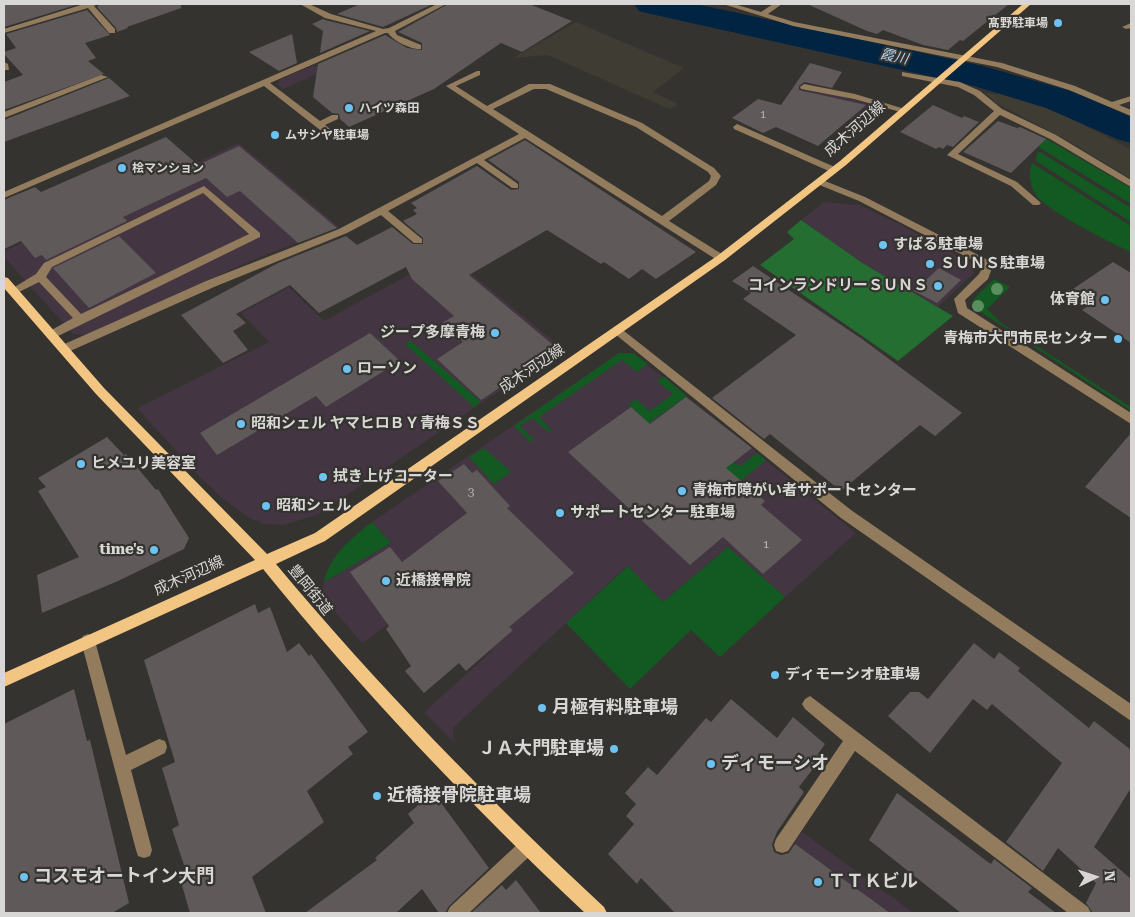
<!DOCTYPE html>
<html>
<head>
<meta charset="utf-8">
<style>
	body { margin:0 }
	#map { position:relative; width:1135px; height:917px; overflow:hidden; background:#34332f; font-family:"Roboto Serif",serif }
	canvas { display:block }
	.frame { position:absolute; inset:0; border:5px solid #d8d7d5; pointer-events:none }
	.north { position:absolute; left:1070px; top:852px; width:50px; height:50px; -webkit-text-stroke:4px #34332f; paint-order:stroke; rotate:86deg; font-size:14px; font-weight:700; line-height:20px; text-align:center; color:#d8d7d5 }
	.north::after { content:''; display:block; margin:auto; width:18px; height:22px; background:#d8d7d5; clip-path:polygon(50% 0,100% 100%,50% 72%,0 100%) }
</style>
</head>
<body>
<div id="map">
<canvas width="1135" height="917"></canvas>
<div class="frame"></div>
<div class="north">N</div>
</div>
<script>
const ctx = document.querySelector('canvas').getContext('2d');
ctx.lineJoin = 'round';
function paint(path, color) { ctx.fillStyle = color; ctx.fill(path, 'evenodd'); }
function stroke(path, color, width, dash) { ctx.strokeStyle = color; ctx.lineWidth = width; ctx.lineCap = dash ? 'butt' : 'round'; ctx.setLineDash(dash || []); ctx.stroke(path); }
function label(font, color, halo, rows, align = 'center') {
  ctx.font = font + ' "Roboto Serif","Noto Sans JP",serif'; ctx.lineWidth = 4.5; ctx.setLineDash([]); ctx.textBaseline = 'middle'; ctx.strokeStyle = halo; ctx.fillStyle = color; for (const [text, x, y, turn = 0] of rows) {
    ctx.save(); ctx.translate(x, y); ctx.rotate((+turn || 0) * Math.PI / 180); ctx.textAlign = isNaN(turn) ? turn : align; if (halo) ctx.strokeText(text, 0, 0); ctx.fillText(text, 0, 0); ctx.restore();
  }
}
const commercial = new Path2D(`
	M315,65L324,71L283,89L278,85L279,80Z
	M806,91L835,95L887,109L868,125L798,106Z
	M239,143L339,227L255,259L85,335L73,334L4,257V251Z
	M824,202L859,205L899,224L971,263L974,273L938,307L864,264L801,220Z
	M447,254L562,348L319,514L284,525L264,524L248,517L222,498L200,477L137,408L269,342L241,313L289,287L324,321Z
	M619,353H633L856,533L785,597L728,547L663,602L627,566L453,728L454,742L424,712L492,651L436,592L362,643L327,602L323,592L324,582L391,543L372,522Z
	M802,832L914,913H747Z`);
const built = new Path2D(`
	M576,22L684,68L653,92L678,104L672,108H667L548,55L513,58Z
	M984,92L997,95L998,92L1047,106L1130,149L1131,179L1072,143L996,103Z`);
const green = new Path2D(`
	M1043,137L1131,188V204L1040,148L1038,145L1039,140Z
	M1040,152L1131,208V222L1036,161L1037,153Z
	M1032,163L1131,226V252C1113,244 1042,209 1035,193C1030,184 1028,173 1032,163Z
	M994,279L1010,287L987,309L1001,323L1131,407L1130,410L975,308L973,300Z
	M411,341L481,402L474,407L405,344Z
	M619,353H633L648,364L637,372L622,360L539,417L552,431L550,433L532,418L520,426L534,440L531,443L514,426Z
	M663,376L687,396L649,423L628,405L636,399L650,411L673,394L657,381Z
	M484,448L511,472L494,484L469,457Z
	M704,450L726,455L737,465H742L757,453L766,460L741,481Z
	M372,522L391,543L324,582C331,554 350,540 372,522Z
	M728,547L785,597L720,657L691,630L630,689L566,623L628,566L663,602Z`);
const forest = new Path2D(`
	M801,220L864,264L953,316L898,361L760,265L794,239L787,232Z`);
const river = new Path2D(`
	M634,4H696L983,66L1074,92L1131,117V143L1117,139L1046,108L974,86L651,14L639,11Z`);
const building = new Path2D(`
	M4,4H79L4,27Z
	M100,4H181V8L127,27L128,28L117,32L116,28L97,7Z
	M360,4H433L383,27L337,14Z
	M448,4H529L572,21L522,52L501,43L434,89L349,127L340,119L339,114L332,113L313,97L318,64L385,35L407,48L422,50V43L398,32Z
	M807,4H1009L963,41L960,40L948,50L923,45L883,30L877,34L867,31Z
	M87,10L110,35L85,43L96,58L88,61L104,74L4,110V82L23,75L4,54V52L16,48L6,34Z
	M323,19L325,20L370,31L320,53L323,31L312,24Z
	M292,34L297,63L279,71L249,52Z
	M810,63L842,72L832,88L804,82L799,86V90L866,105L818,146L776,127L763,133L732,118L758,99L781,105Z
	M109,78L130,96L4,142V120Z
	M933,105L962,118L964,116L979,122L953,147L947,145L943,149L939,147L936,149L900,132Z
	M998,121L1017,128L1020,127L1046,139L1011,173L963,152Z
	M166,137L198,165L239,146L337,228L298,243L240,191L227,197L206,178L123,217L127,221L46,260L42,255L35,258L21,241L4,249V200L35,187L41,192Z
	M525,140L696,252L656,279L642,269L629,279L604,262L601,264L547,230L469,275L558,349L481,400L437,359L463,342L442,323L454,316L412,279L406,267L319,313L290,285L236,314L246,323L233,331L248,350L223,363L181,315L278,263L346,236L357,245L392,227L413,244H423V238L403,221L417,214L413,210L417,208L411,203L477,166L511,190L519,189V182L488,160Z
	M119,236L156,273L89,308L53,268Z
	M1113,262L1131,273V343L1082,310L1088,306L1067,293Z
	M753,266L862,339L962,413L935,436L920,425L841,491L770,434L764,439L712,398L796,335L743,299L751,293L732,281Z
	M939,268L961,280L937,303L914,291Z
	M370,333L400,361L326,407L316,396L217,455L200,433Z
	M686,397L752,448L726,468L765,501L761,505L802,540L763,574L723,537L690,565L568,452L631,407L650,424Z
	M1131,433V518L1085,487Z
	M107,437L124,455L126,454L156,490L158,489L189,538L184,549L118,581L42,613L37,575L79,557L38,491L46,487L38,478Z
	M464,464L472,473L477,470L510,506L507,508L574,573L509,627L513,630L466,671L459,663L424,693L405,671L411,666L386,629L389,626L350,572L390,547L402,562L467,513L438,481Z
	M255,604L258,613L270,607L287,652L299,643L309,656L311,654L368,732L348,747L353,754L307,791L324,822L252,877L266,913H190L179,875L186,871L172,829L179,825L162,768L175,762L144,660Z
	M974,643L994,659L999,652L1020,668L1018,671L1089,728L1094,721L1131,750V788L1094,847L1131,879V913H1093L1086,903L1096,883L1058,848L1043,871L1006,842L1062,763L992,704L987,710L973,699L930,753L888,716L910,692H919L928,699Z
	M74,689L87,741L90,740L129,903L112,913H4V724Z
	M731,699L777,738L793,717L825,744L818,754L822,757L799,787L804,792L777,832L772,844L774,852L781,855L789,853L795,844L890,913H675L641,878L637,884L608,854L634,824L626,816L636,804L625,793L648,767L657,775L706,718L711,722Z
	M433,792L489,868L449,906L445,913H439L422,889L396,913H305L377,860L375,858L414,823L408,814Z
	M897,793L988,862L991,864L994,859L1032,888L1028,892L1056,913H961L869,840Z
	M516,880L541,913H471L502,885L506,890Z`);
const minor = new Path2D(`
	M84,4H98L94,6L115,29V33H109L88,8L4,33V29Z
	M300,4H309L331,14L383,29L389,28L437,4H446L395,31L397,35L421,45V49C412,50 393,41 388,33H385L270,83L320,121L332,115H338V119L325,125L335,133V137H329L264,86L4,198V192L376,31L325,18Z
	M723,4H734L761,12L773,4H782L768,14L794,22L1002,63L1075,86L1112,102L1131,96V101L1119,105L1131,110V116L1069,90L997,67L793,26Z
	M1131,23V28L1126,29L1122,27Z
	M4,62L8,64L9,70H4Z
	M477,71H480V75L456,86L487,106L529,84H550L642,123L714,168L721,176L716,185L669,221L725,256V260H717L525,138L484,160L518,184V188H512L477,163L388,211L422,239V243H414L381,215L347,233L214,287L68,352H60L58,349L60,346L206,281L339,229L519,134L446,86ZM534,89H546L636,127L708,172L711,176L709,181L662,216L493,109Z
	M902,72L960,82L980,91L1002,109L1056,135L1131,180V187L1050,139L1000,115L958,154L1017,182L1041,203L1039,205H1033L1011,186L947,155L994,111L974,95L958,87L902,76Z
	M101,75L108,77L4,118V112Z
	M804,84L855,94L908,110L904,113L854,99L801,89L800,87Z
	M737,124L837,168L839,170L837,172H831L734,129L733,127Z
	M820,179L865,197L988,260L992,268L988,279L965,300L967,308L1131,413V424L958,313L954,299L979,274L982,268L980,264L859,201L817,184V180Z
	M204,186L260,233V237L52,339L46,335L48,332L73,318L39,282L13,295L8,291L36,274L44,263ZM203,193L249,234L81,314L46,277L52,267Z
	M619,327L851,510L1131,704V721L841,518L615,334L613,331Z
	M88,634L93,636L95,641L126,755L159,739L165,741L167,747L165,753L131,770L152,850L150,856L144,858L138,856L136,850L81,641L83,636Z
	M810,696L1088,907L1091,913H1068L855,751L788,851L782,853L776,851L774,845L776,839L843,741L805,709L802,704L805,699Z
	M527,839L533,841L535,847L533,853L469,913H447L450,907L521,841Z`);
const major = new Path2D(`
	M1023,4H1031L846,165L725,260L325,541L276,564C376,684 489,800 604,907L607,913H585C471,806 362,691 263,569L4,687V673L255,560L96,394L4,288V277L8,278L104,388L267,554L315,533L717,256L840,161Z`);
const trees = [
	[997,289],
	[978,306]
];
const markers = [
	[1058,23,5,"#6cc3f2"],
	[349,108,5,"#6cc3f2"],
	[275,135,5,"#6cc3f2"],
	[122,168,5,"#6cc3f2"],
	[883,245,5,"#6cc3f2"],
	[930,264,5,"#6cc3f2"],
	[938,286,5,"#6cc3f2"],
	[1105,300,5,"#6cc3f2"],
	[495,333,5,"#6cc3f2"],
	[1118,339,5,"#6cc3f2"],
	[347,369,5,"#6cc3f2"],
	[241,424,5,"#6cc3f2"],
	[81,464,5,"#6cc3f2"],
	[323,477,5,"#6cc3f2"],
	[682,491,5,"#6cc3f2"],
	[266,506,5,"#6cc3f2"],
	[560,513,5,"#6cc3f2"],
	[154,550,5,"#6cc3f2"],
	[386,581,5,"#6cc3f2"],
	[775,675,5,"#6cc3f2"],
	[542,708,5,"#6cc3f2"],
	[614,749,5,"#6cc3f2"],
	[711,764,5,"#6cc3f2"],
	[377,796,5,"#6cc3f2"],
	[24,877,5,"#6cc3f2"],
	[818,882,5,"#6cc3f2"]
];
const farNumbernames = [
	["1",763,115]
];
const farPoinames = [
	["髙野駐車場",1048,23,"right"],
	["ハイツ森田",359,108],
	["ムサシヤ駐車場",285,135],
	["桧マンション",132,168]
];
const numberNames = [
	["3",471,492],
	["1",766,544]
];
const farWaternames = [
	["霞川",894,57,12]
];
const streetNames = [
	["成木河辺線",855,129,-41],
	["成木河辺線",532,369,-34],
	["成木河辺線",189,576,-24],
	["豊岡街道",310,590,51]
];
const poiNames = [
	["すばる駐車場",893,245],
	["ＳＵＮＳ駐車場",940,264],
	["コインランドリーＳＵＮＳ",928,286,"right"],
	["体育館",1095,300,"right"],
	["ジープ多摩青梅",485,333,"right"],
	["青梅市大門市民センター",1108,339,"right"],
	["ローソン",357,369],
	["昭和シェル ヤマヒロＢＹ青梅ＳＳ",251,424],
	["ヒメユリ美容室",91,464],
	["拭き上げコーター",333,477],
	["青梅市障がい者サポートセンター",692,491],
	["昭和シェル",276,506],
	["サポートセンター駐車場",570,513],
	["time's",144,550,"right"],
	["近橋接骨院",396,581],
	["ディモーシオ駐車場",785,675]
];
const nearPoinames = [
	["月極有料駐車場",552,708],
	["ＪＡ大門駐車場",604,749,"right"],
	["ディモーシオ",721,764],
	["近橋接骨院駐車場",387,796],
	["コスモオートイン大門",34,877],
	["ＴＴＫビル",828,882]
];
paint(commercial, '#433542');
paint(built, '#3f3d33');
paint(green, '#135922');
paint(forest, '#256e32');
paint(river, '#002442');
paint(building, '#5f5959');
paint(minor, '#927c5d');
paint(major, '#f3c582');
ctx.fillStyle = '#5a8e5e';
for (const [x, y] of trees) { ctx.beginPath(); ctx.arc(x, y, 6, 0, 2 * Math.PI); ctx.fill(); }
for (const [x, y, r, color] of markers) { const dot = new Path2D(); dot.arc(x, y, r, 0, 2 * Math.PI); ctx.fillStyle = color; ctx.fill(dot); stroke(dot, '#34332f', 2); }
label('11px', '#bab8b6', null, farNumbernames);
label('bold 12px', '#d8d7d5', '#34332f', farPoinames, 'left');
label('12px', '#bab8b6', null, numberNames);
label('italic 14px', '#b5d8f9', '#34332f', farWaternames);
label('15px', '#d8d7d5', '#34332f', streetNames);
label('bold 15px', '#d8d7d5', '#34332f', poiNames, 'left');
label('bold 18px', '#d8d7d5', '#34332f', nearPoinames, 'left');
</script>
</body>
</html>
